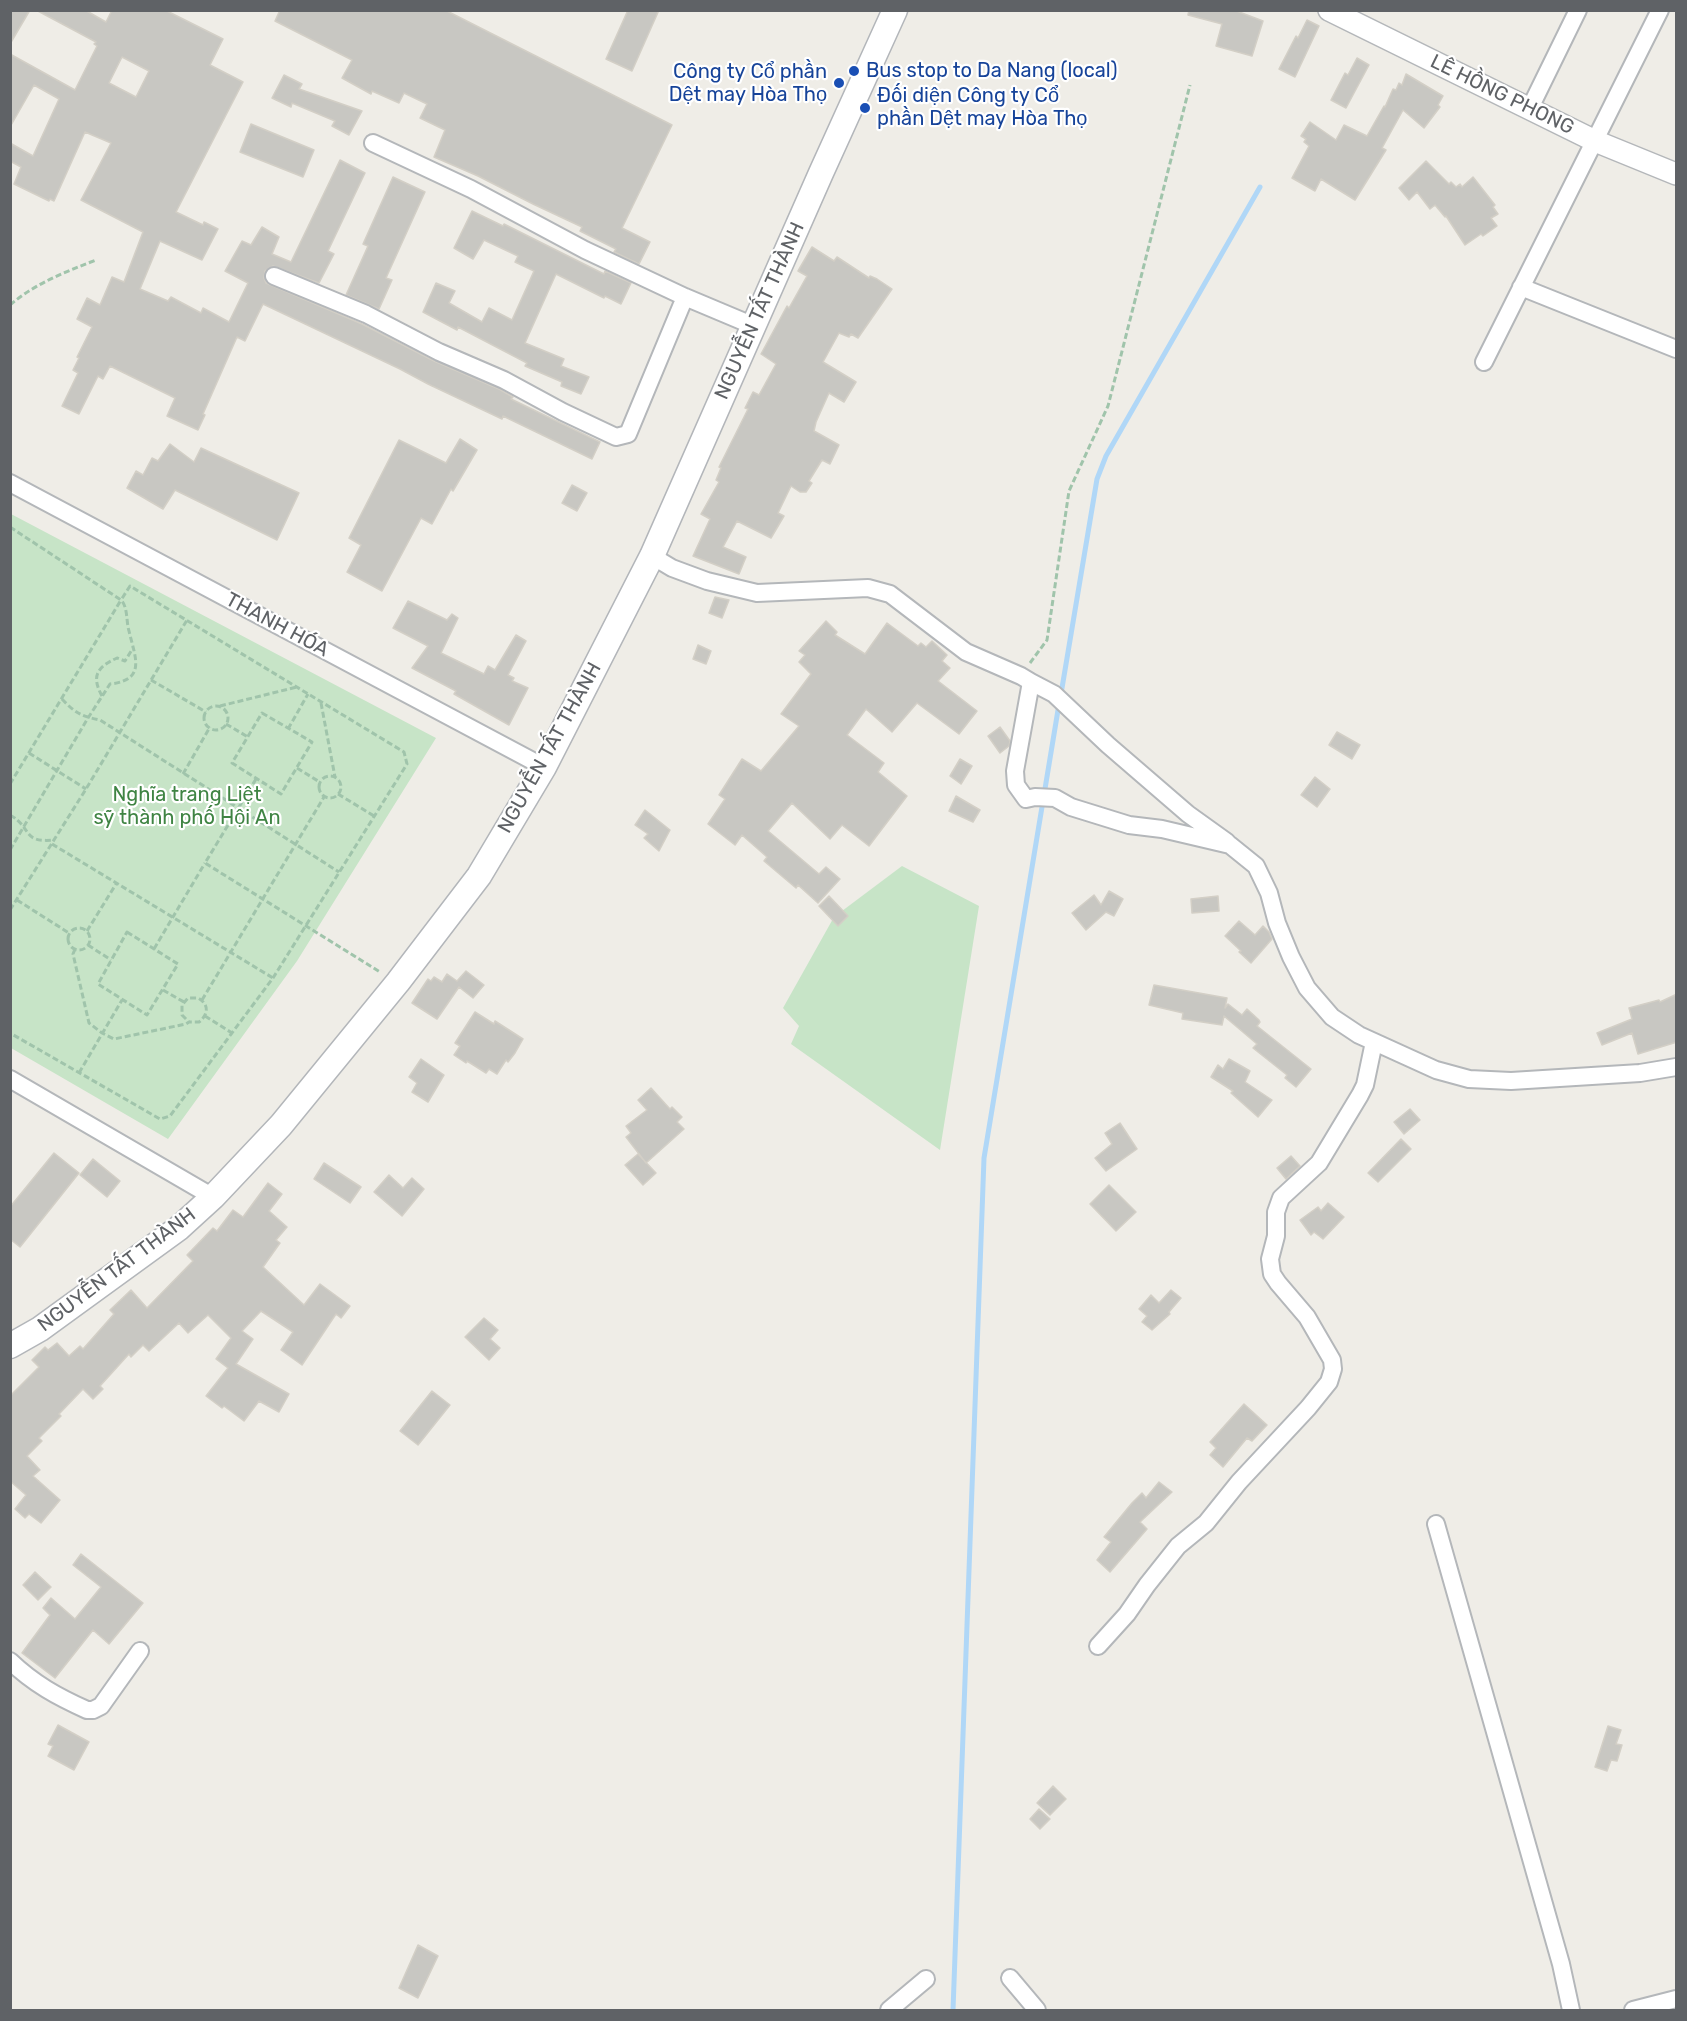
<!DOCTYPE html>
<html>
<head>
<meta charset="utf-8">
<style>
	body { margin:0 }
	#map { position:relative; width:1687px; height:2021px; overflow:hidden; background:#efede7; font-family:Rubik,sans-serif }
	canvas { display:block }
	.frame { position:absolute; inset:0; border:12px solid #5f6266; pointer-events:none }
</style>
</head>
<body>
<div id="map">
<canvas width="1687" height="2021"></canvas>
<div class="frame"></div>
</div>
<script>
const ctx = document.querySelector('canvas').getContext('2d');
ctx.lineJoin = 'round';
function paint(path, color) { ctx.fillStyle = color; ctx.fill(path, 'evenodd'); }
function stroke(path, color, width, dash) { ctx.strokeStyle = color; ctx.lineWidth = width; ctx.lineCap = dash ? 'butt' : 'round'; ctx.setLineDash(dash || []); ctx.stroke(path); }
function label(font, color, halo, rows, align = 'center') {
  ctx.font = font + ' Rubik,sans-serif'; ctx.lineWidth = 4.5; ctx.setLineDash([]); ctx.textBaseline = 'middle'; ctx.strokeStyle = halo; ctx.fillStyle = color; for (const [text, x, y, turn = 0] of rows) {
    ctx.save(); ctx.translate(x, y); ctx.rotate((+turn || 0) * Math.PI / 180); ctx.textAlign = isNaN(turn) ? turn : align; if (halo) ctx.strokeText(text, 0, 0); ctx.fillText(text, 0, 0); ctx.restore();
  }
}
const green = new Path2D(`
	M11,514L436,738L297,961L168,1139L11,1048Z
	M902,866L979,906L940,1150L791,1044L799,1026L783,1008L834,917Z`);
const stream = new Path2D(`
	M1061,694L1097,479L1106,456L1260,187
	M953,2010L984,1158L1059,704`);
const building = new Path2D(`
	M10,10H30L10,44Z
	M36,10H85L106,22L112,10H165L223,39L210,65L243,82L176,212L203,225L204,222L218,229L202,260L160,241L140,289L168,301L171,297L201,313L203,308L229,322L248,283L225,271L242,241L251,245L262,227L279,237L272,254L291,262L340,160L365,173L328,251L334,254L319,283L273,266L265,271L264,278L266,283L362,324L434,361L499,389L513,397L511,399L600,442L592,459L503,416L502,419L428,384L400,369L263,304L245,341L237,337L203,414L205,415L198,430L167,416L175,398L110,366L103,379L98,376L79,414L62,406L78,373L73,370L79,358L77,357L92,327L77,319L87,298L100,305L112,277L124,282L143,232L81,200L111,143L85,132L54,201L50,199L49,201L14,184L21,167L10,161V143L33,156L59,99L34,85L10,127V54L75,90L97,46L94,44L96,42ZM122,57L149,71L136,97L109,83Z
	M280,10H445L672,125L622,228L650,242L639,264L614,252L616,249L580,231L582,227L533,204L478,176L434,157L445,130L420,118L427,104L404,93L399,103L372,91L371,94L342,78L352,60L275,21Z
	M628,10H659L632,71L606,59Z
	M1189,10H1234L1263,21L1252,56L1216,46L1222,24L1188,15Z
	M1307,20L1319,26L1295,77L1279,69L1296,36L1298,38Z
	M1357,58L1369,65L1346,108L1331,100L1345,73L1348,75Z
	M1406,74L1443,96L1438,105L1440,107L1424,128L1403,110L1382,148L1386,150L1355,200L1321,179L1315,191L1292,178L1309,146L1304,142L1306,139L1301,136L1310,122L1336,140L1344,125L1367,136L1384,106L1385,107L1393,89L1396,90L1399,83L1402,85Z
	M284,75L302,84L299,89L362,111L349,135L332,126L335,121L292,103L291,107L272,98Z
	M251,124L314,150L303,177L240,152Z
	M1426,161L1449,184L1451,182L1456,187L1460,184L1462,187L1473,177L1495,205L1493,207L1498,214L1491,218L1497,226L1483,236L1481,234L1465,245L1446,216L1445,217L1435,205L1430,209L1417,192L1409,200L1399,188Z
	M393,177L425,192L386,278L392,280L379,309L346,295L368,246L363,244Z
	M472,211L503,226L504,224L604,274L605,271L631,283L621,304L605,296L604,298L556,274L525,343L564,359L561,366L589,377L581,394L561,386L562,382L525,366L527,363L458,327L457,330L423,312L436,283L455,291L449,303L482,322L489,308L512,320L534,271L515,262L518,256L484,240L473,259L454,248Z
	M812,247L834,261L837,257L869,278L870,276L877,279L892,289L858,338L851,334L849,337L839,333L823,362L856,382L844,402L829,393L816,422L814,431L839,445L830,464L822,460L809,481L812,483L806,492H800L791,486L778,513L784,516L771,538L737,521L723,547L746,557L739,574L693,556L710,519L701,514L719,482L716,480L721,468L719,467L748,409L745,408L753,392L759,395L776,364L761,354L787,306L789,308L807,276L798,271Z
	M460,439L477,450L453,491L451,489L432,524L421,518L382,591L347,572L361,545L349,538L399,440L446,463Z
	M170,444L194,462L201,448L299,493L277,540L175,490L163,509L127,488L136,471L143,475L152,458L158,461Z
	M572,485L587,493L577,511L562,503Z
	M715,597L729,600L722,618L709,613Z
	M408,601L447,620L452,614L458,618L441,653L484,674L488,666L495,670L516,635L526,641L508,675L514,678L512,681L528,688L509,725L454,694L456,691L412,668L428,646L393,628Z
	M826,621L837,632L835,635L865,654L887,623L918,646L921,643L926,647L932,641L947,655L942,661L950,668L938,681L977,711L959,734L917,703L892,732L866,709L847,735L884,763L878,772L907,796L869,846L842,825L830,839L792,803L768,831L819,874L826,867L840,879L818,903L798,885L796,888L764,861L767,857L742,835L735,845L708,824L725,799L719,795L742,759L761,771L799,726L781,714L811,674L799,662L805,655L799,651Z
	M698,645L711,651L706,664L693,659Z
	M1000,727L1010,741L1009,746L1000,753L988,736Z
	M1337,732L1360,745L1352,759L1329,745Z
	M960,759L972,766L961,784L950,776Z
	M1315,777L1330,789L1317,807L1301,795Z
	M956,796L980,810L973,822L949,811Z
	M645,810L670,830L659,851L644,838L648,834L635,825Z
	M1109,891L1123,899L1114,916L1106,912L1086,930L1072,913L1094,895L1101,905Z
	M829,896L848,916L838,926L819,906Z
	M1218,896L1219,911L1192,913L1191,899Z
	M1239,921L1255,935L1263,926L1269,932L1272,939L1251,963L1239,952L1241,951L1225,936Z
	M466,971L484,985L473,998L459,987L437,1019L412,1003L428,979L431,981L434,977L442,982L447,974L457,981Z
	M1154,985L1227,998L1225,1008L1228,1004L1242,1015L1247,1009L1259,1020L1260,1022L1257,1026L1311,1069L1296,1087L1285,1078L1287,1075L1253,1048L1257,1044L1224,1016L1222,1025L1182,1019L1183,1013L1149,1005Z
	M1677,994V1042L1638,1054L1632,1033L1602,1045L1597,1033L1632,1019L1629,1008L1659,1000L1660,1002Z
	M475,1012L494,1024L495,1021L523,1039L515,1053L508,1062L506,1060L497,1074L489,1069L486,1073L467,1061L466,1063L454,1055L460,1046L455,1043Z
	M421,1059L444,1075L428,1102L412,1092L417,1083L409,1077Z
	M1229,1059L1250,1071L1245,1082L1272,1100L1258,1117L1231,1093L1233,1091L1211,1077L1218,1065L1223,1069Z
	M651,1088L670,1109L672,1107L682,1117L677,1122L684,1129L646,1163L626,1137L631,1133L626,1126L647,1110L638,1100Z
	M1410,1109L1420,1120L1404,1134L1394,1122Z
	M1120,1123L1137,1149L1106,1171L1095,1158L1112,1144L1105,1133Z
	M1401,1139L1411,1149L1378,1182L1368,1173Z
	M54,1153L79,1173L20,1247L10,1239V1207Z
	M638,1154L656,1173L643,1185L625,1165Z
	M1291,1156L1300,1166L1286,1179L1277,1168Z
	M93,1159L120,1181L107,1197L80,1175Z
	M324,1163L361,1187L350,1203L314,1179Z
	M389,1175L403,1188L412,1178L424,1189L402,1216L374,1192Z
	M268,1183L282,1194L269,1211L287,1227L276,1240L280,1243L263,1267L304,1305L320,1284L350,1306L341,1318L336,1314L302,1365L281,1350L293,1332L261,1311L242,1331L253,1339L236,1364L289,1394L279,1412L259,1401L244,1421L224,1406L222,1408L206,1396L228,1368L216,1359L231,1338L208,1315L188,1333L179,1323L149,1351L143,1345L131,1357L129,1354L100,1386L103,1389L93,1399L83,1389L59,1414L61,1416L39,1438L42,1441L27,1456L40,1470L33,1476L60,1500L41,1523L29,1514L25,1518L15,1509L26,1495L10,1481V1396L39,1367L32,1360L45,1347L48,1350L57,1343L69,1356L80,1346L83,1349L114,1314L110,1310L131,1290L147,1308L193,1261L187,1255L213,1228L217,1231L233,1210L243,1217Z
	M1109,1185L1136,1212L1116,1231L1090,1204Z
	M1328,1203L1344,1217L1323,1239L1314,1232L1311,1235L1300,1220L1318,1207L1321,1211Z
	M1171,1290L1181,1298L1169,1312L1170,1314L1152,1330L1142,1322L1147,1316L1139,1309L1151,1295L1159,1303Z
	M484,1318L498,1330L490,1339L500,1348L489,1360L465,1337Z
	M432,1391L450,1405L418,1445L400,1431Z
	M1244,1404L1267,1425L1252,1441L1247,1438L1223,1467L1210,1455L1216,1448L1210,1442Z
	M1159,1482L1172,1492L1140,1522L1147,1529L1110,1572L1097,1560L1111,1542L1104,1537L1132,1503L1142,1493L1146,1498Z
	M81,1554L143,1603L109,1644L93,1630L55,1678L22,1653L50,1615L43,1608L51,1598L75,1619L101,1587L73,1565Z
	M35,1572L51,1587L38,1600L23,1585Z
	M58,1725L89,1742L74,1770L48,1756L53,1746L48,1744Z
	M1608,1726L1621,1730L1616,1744L1622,1745L1617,1761L1611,1760L1607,1771L1595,1767Z
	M1053,1786L1066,1799L1050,1815L1037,1803Z
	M1039,1809L1050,1819L1040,1829L1030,1819Z
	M418,1945L438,1956L418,1998L399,1988Z`);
const path = new Path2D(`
	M10,305C36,283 65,272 96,260
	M10,527L121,600L130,586L404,752L407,764L273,978L170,1116L160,1119L10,1033
	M1030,663L1047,640L1069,491L1108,406L1190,85
	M151,680L206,712
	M102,696C91,676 97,667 117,658L125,661L133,648
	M62,699C75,713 81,716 100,720L339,872
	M321,703L335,777
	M220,706L297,687
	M204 718a12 12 0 1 1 24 0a12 12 0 1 1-24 0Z
	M262,713L312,742L281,794L232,763Z
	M226,724L248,737
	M288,729L308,694
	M29,753L86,789
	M297,768L318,781
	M183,774L210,727
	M319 787a11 11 0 1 1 22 0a11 11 0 1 1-22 0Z
	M256,779L205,863L380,972
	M10,784L121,600
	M338,794L374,816
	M10,815C33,828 21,843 54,840
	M52,844L273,978
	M10,850L88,718L110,684C147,680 135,657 129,631C126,621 128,607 121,600
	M17,900L69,933
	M10,910L86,789L187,620
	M68 939a11 11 0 1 1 22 0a11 11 0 1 1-22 0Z
	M87,931L116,884
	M127,932L178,964L147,1015L98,984Z
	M88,945L111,960
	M75,949L73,954L89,1023L102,1033L114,1039L186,1024L189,1022H199C209,1014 209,1004 198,998H188L182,1005V1015L189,1022
	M154,949L205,863
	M163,990L184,1002
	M202,1000L324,797
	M205,1016L232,1033
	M79,1073L122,1000`);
const minor = new Path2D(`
	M1530,108L1578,10
	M373,143L471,189L585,250L685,297L754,326
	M274,276L366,314L439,352L504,380L563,412L616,437L628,434L685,297
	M1521,287L1676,349
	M1484,362L1660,10
	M10,483L544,767
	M652,556L672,568L707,581L757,593L868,588L890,594L966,652L1021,676L1031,682L1015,771L1016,785L1026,799L1035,797L1055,798L1071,807L1129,825L1162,829L1230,845L1256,866L1269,893L1277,923L1291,957L1307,988L1332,1017L1359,1035L1436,1070L1469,1079L1511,1081L1640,1073L1676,1067
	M1031,682L1054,694L1108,745L1188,814L1227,842
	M10,1079L213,1197
	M1436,1524L1561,1964L1571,2010
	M1098,1646L1127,1614L1147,1585L1178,1546L1206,1523L1239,1482L1308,1408L1329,1382L1333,1369L1332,1360L1307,1317L1278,1283L1272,1274L1270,1259L1276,1236V1212L1281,1198L1319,1163L1360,1095L1365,1085L1374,1042
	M10,1661C34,1684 58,1697 87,1710H93L101,1706L140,1651
	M1010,1978L1037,2010
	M889,2010L926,1979
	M1633,2010L1676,1999`);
const tertiary = new Path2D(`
	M1329,10L1595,141L1676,174`);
const secondary = new Path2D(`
	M10,1346L40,1329L179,1228L213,1197L281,1125L398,982L479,876L544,767L652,556L821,173L895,10`);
const markers = [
	[854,71,6,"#1a4fb4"],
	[839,83,6,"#1a4fb4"],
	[865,108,6,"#1a4fb4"]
];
const transitNames = [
	["Bus stop to Da Nang (local)",866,71],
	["Công ty Cổ phần",827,72,"right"],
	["Dệt may Hòa Thọ",827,95,"right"],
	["Đối diện Công ty Cổ",877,96],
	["phần Dệt may Hòa Thọ",877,119]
];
const streetNames = [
	["LÊ HỒNG PHONG",1502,95,26],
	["NGUYỄN TẤT THÀNH",760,311,-66],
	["THANH HÓA",277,625,28],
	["NGUYỄN TẤT THÀNH",550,748,-61],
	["NGUYỄN TẤT THÀNH",117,1270,-37]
];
const parkNames = [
	["Nghĩa trang Liệt",187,795],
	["sỹ thành phố Hội An",187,818]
];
paint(green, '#c7e4c7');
stroke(stream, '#b0d7f7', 5);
paint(building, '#c8c7c2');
stroke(building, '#d3cfc6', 1.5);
stroke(minor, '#b4b7ba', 20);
stroke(tertiary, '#b4b7ba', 24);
stroke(secondary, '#b3b6ba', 27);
stroke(path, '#a0c4ab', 3, [6, 3]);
stroke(minor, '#fff', 16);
stroke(tertiary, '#fff', 21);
stroke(secondary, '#fff', 24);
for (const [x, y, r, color] of markers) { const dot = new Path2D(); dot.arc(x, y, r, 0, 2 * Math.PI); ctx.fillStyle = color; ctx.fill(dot); stroke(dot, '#fff', 2); }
label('20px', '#164399', '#fff', transitNames, 'left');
label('20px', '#5f6266', '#fff', streetNames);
label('20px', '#3f8443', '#fff', parkNames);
</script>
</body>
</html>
